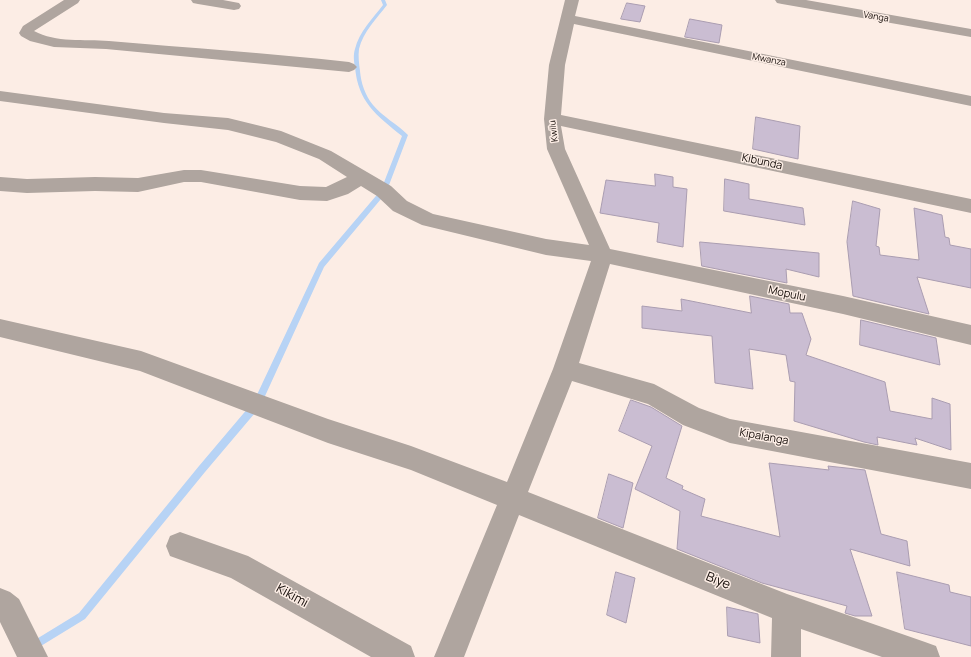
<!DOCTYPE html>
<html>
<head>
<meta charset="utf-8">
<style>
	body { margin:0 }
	canvas { display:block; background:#fcede5 }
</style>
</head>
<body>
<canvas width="971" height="657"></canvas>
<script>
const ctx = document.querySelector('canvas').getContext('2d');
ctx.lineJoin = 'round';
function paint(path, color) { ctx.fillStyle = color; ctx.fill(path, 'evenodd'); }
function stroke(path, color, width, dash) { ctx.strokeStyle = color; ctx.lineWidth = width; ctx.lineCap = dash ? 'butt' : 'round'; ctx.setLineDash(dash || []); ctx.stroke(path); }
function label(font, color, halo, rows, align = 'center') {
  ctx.font = font + ' Manrope,sans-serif'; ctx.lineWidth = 3; ctx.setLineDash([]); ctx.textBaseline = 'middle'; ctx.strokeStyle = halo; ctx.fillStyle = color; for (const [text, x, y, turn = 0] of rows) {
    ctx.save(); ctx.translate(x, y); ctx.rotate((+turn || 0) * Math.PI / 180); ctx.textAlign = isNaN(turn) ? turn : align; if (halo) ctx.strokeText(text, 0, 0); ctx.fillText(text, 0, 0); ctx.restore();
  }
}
const stream = new Path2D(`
	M381,0H385L387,5C377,18 363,32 359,49C358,56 359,64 360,71C361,83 365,95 373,105C383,117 397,124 408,135L386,193L324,267L260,407L205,472L85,619L36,649L33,651L30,649L28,646L30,643L79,613L199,466L254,401L319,263L381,190L402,136C376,115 358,102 355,67C354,62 353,55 355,49C359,32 373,18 383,5Z`);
const building = new Path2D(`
	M627,3L645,6L640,22L621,19Z
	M690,19L722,25L719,43L685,37Z
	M756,117L800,126L798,159L753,149Z
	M655,174L673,177V187L687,189L683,247L657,242L659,223L600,213L606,180L655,186Z
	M725,179L749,184V199L803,208L805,225L724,211Z
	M853,201L880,209L876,246L879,247L880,255L919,260L914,208L942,215L945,237L949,238L950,245L971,249V288L917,277L929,314L853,296L847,242Z
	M700,242L819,253V277L786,269L787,283L702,266Z
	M750,296L789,304L790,313H802L811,339L806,355L885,382L890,411L932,419V398L950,404L951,450L915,438L917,445L877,437L878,445L864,442L794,421L795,382L790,381L786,355L749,349L753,389L715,383L712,336L642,328V306L682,311L681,299L751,313Z
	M861,320L936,338L940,365L860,345Z
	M631,400L651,407L682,426L666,478L683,486L682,489L705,499L701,516L780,537L769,463L829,470L828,466L865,470L881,534L907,541L910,566L850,549L872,616H855L845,613L847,606L762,583L677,549L680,511L635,489L652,446L619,431Z
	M609,474L633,483L623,528L598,518Z
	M616,572L635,578L626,623L607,615Z
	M897,572L949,585L950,592L971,597V646L905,629Z
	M727,607L758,614L760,643L728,636Z`);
const street = new Path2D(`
	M64,0H80L78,3L34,31C56,43 84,39 109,41C189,48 269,53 349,62L354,64L357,67L354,70L349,72L106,49L54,47L30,41L21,36L19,33L23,26Z
	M191,0H223L239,3L241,6L239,9L234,10L198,4L193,3Z
	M565,0H579L575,16L971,96V106L574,24L565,65L561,115L971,199V213L561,126L565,149L610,249L843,296L971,325V345L843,314L610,264L579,363L654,384L699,408L730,419L971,463V489L730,443L683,425L648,404L572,381L528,492L787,594L925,642L936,646L940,657H882L801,629V657H771L772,618L519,515L464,657H434L497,505L411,470L328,443L140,371L0,337V319L141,351L328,419L411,446L507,482L553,369L591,261L546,255L422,225L393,211L377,196L361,186L348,194L327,201L300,200L201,182H184L138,192L95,191L27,193L0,191V177L27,179L95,177L138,178L184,170H201L300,186L326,187L347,177L319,159L276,142L228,130L164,123L0,101V91L164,113L228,118L281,131L331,151L391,186L407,201L433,214L546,239L589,245L547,149L544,119L549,65Z
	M775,0H806L971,29V37L782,4L777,3Z
	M180,532L248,556L411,646L415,657H371L231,578L170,556L166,546L170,536Z
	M0,588L10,592L19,599L48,657H17L0,622Z`);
const farStreetnames = [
	["Vanga",876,17,10],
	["Mwanza",769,60,11],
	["Kwilu",554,131,-97]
];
const streetNames = [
	["Kibunda",762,162,12],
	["Mopulu",787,294,12],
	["Kipalanga",764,437,10]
];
const nearStreetnames = [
	["Biye",718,581,22],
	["Kikimi",292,596,29]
];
paint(stream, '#b7d3f5');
paint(building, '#cabdd2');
stroke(building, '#aa9db1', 1);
paint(street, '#afa59f');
label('9px', '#130b07', '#fcede5', farStreetnames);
label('11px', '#130b07', '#fcede5', streetNames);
label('13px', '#130b07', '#fcede5', nearStreetnames);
</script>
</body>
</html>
